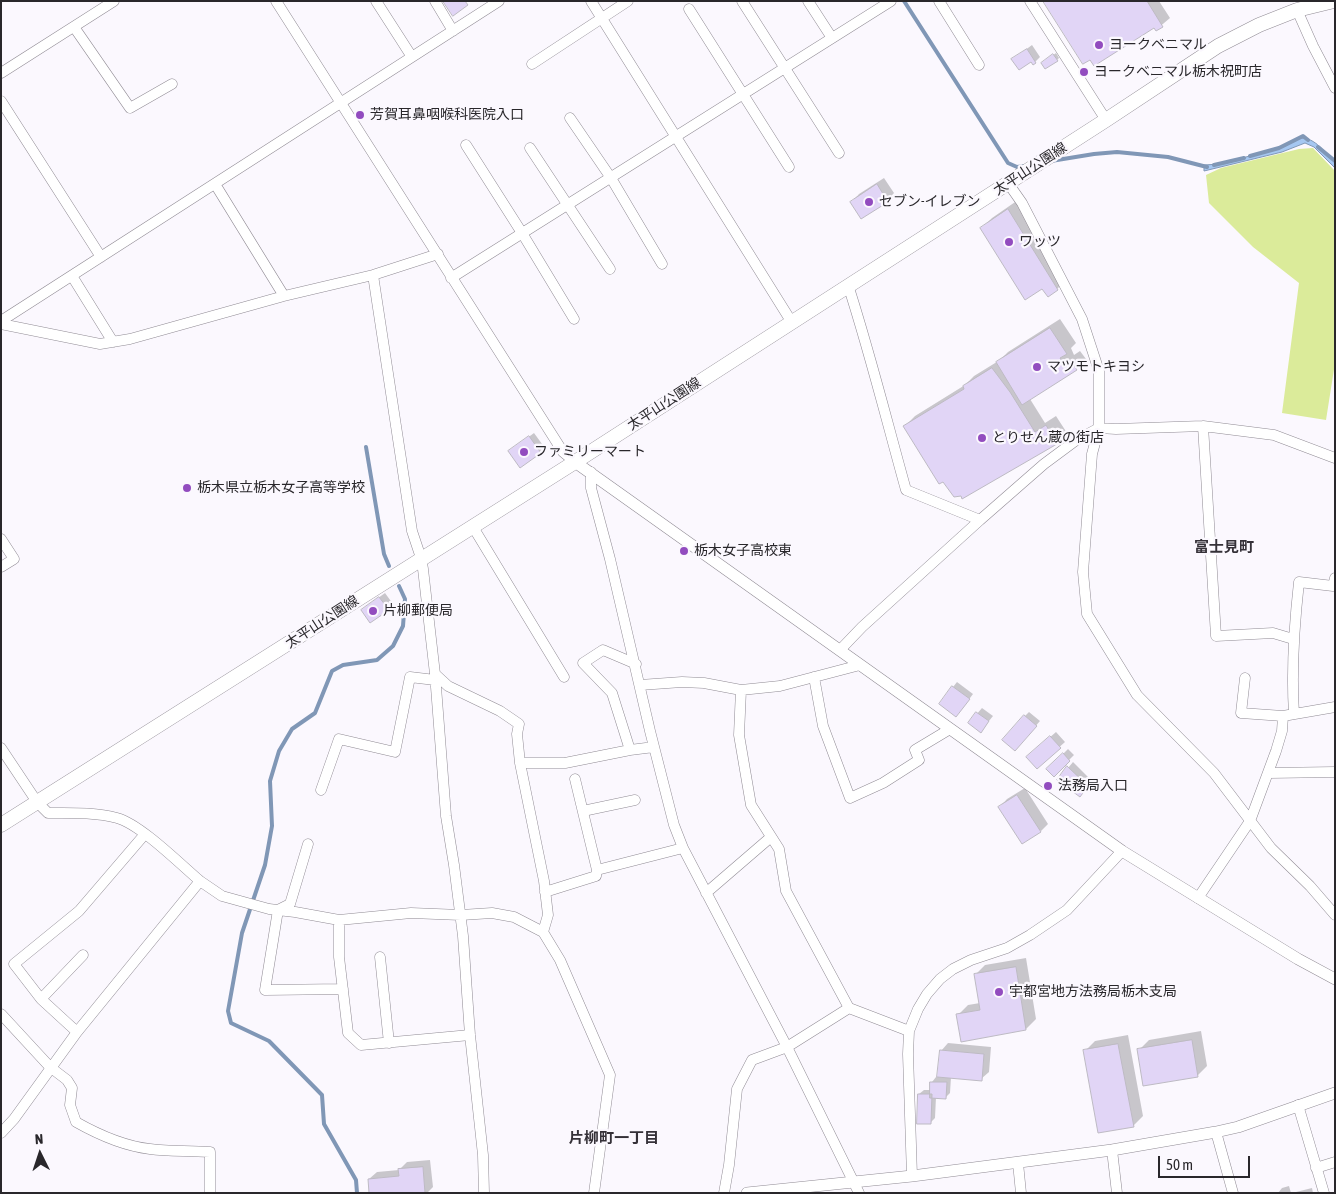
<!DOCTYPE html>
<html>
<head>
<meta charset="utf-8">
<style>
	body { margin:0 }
	#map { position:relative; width:1336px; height:1194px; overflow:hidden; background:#fbf8fe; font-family:"Asap Condensed",sans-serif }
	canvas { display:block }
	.frame { position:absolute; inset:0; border:2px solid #29272b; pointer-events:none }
	.north { position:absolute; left:15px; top:1129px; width:50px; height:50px; -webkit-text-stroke:4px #fbf8fe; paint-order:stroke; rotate:356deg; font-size:14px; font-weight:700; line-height:20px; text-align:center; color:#29272b }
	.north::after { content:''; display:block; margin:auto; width:18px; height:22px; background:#29272b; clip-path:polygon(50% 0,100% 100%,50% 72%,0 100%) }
	.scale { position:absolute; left:1158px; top:1156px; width:92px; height:22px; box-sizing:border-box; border:2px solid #29272b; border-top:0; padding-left:6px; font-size:15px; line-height:18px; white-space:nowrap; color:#29272b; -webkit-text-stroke:4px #fbf8fe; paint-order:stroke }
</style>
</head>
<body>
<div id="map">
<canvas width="1336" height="1194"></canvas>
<div class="frame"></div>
<div class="north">N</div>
<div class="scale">50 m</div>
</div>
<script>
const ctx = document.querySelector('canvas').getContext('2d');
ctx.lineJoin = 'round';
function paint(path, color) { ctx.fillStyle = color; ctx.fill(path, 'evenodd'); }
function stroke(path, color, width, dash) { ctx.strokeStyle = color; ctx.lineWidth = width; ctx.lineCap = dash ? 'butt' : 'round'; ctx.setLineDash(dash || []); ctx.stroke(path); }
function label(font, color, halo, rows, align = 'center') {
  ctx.font = font + ' "Asap Condensed","Noto Sans JP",sans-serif'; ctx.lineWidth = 4.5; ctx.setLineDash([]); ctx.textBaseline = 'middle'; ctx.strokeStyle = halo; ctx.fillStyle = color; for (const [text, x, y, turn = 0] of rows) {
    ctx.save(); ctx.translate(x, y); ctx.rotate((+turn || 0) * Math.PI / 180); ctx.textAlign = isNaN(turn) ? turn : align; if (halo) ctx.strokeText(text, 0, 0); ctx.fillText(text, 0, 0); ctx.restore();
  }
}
const green = new Path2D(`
	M1313,148L1335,171V363L1326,420L1282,413L1299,283L1253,247L1209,203L1206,175L1221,168L1299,149Z`);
const water = new Path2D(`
	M1301,138C1315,137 1326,154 1335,162V168L1314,147L1305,143L1282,152L1204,171V165L1220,164L1283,147Z`);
const shadow = new Path2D(`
	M1045,1H1159L1170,18L1157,29L1155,27Z
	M1032,45L1040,57L1035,62L1033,63L1031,61L1013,59Z
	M1056,53L1059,58L1057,60L1045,61Z
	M884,178L894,193L887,201L852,202L859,194Z
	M1018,200L1067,279L1057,289L982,228L992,218Z
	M1060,319L1076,343L1071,348L1074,355L1080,351L1086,359L1076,369L1030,399L1045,423L1056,416L1067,433L1057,443L963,498L905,426L915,416L965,385L974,376L1000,360L1008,352Z
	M534,433L545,448L540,452L515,447Z
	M385,593L393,604L388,609L367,606Z
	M957,682L973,694L961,710L953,687Z
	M982,708L993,716L985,726L969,723Z
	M1029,712L1040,721L1019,745L1025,716Z
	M1056,732L1065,742L1037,767L1033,752Z
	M1068,749L1074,755L1054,775L1048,769Z
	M1073,762L1092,781L1080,796L1059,779Z
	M1025,788L1048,824L1041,831L1000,807L1007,799Z
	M1026,958L1036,1019L1026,1029L962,1040L958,1015L968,1005L980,1003L975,975L985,965Z
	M1201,1031L1207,1066L1197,1076L1139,1050L1149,1040Z
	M1128,1035L1143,1116L1133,1126L1085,1051L1095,1041Z
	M948,1043L991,1047L989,1072L981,1079L951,1077L950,1093L946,1097H936L935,1118L930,1123L919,1094L924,1090H931L932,1082L936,1077H939L941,1051Z
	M430,1160L433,1187L427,1193H370L369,1179L377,1172L399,1170L407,1162Z
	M1289,1186L1291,1193H1278L1282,1188Z
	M1312,1188L1313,1193H1292Z`);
const stream = new Path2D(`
	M904,1L1008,163L1017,167L1025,166
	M1318,147L1335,161
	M1250,156L1279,148L1303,136L1308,140
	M1051,161L1094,154L1117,152L1168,157L1207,167
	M1214,165L1244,158
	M366,447L384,554L389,566
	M357,1193L356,1180L324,1124L322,1095L269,1041L231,1023L228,1011L242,933L265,865L272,826L270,781L279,751L292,729L315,713L332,671L343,665L377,660L393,646L403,626L405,599L399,586`);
const building = new Path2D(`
	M443,1H465L468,5L453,16Z
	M1043,1H1147L1163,27L1156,31L1154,28L1094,66L1090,60L1083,64Z
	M1027,49L1036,63L1033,65L1031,62L1019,70L1011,59Z
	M1053,54L1058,61L1045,69L1041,63Z
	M877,184L888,202L861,219L850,202Z
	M1008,209L1058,290L1048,297L1042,289L1025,300L980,228Z
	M1050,328L1067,354L1060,358L1064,364L1070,360L1077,370L1022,405L996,362Z
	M992,368L1010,392L1035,432L1046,425L1057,444L962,499L961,496L954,497L943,482L939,484L903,426L964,389L963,386Z
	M529,436L541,453L520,468L508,451Z
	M379,597L389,610L370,623L361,610Z
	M952,686L970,699L956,717L939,704Z
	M976,712L989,721L981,733L968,723Z
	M1024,715L1037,726L1015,751L1002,740Z
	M1050,736L1061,748L1037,769L1026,757Z
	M1063,753L1070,761L1054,777L1046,769Z
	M1067,766L1088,786L1080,797L1057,780Z
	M1017,795L1041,832L1022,844L998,807Z
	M1016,967L1026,1030L961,1042L956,1014L980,1010L974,974Z
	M1192,1040L1198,1077L1143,1086L1137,1049Z
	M1118,1044L1134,1127L1098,1133L1083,1050Z
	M940,1050L984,1054L982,1081L937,1077Z
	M930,1082H947L946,1099L930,1098Z
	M918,1094H932L931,1124H917Z
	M423,1167L425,1193H369L368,1179L399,1176L398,1169Z`);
const minor = new Path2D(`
	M276,1L563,452L575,462
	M376,1L412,57
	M435,1L453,31
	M591,1L791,321
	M742,1L839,153
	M808,1L832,38
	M939,1L979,65
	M1030,1L1106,120
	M689,9L789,167
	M1297,10L1313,46L1335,88
	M74,27L130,108L172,84
	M532,64L628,1
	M1,73L114,1
	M1,101L101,257
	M570,118L611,178L662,264
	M466,145L522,233L574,319
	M530,148L610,269
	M1008,183L1022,203L1082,319L1099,371V428L1092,454L1083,572L1087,614L1137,695L1214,773L1271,848L1310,886L1335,915
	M215,184L284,296
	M373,275L412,531L421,558L423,569L435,674L446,816L454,865L463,936L470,1035L483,1155L484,1193
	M72,276L113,342
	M451,278L891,1
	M1,321L499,1
	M1,324L100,344L130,339L284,296L373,275L438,254
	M1203,426L1216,636L1273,633L1293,639
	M591,472V488L610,559L650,731L674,825L683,848L787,1047L859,1193
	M980,520L1044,464L1075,441L1099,428L1116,429L1203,426L1274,435L1335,458
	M473,527L564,677
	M1,539L14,559L1,567
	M840,650L862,627L980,520L906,490C887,422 870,353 848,285
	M435,674L448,686L500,711L519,724L517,734L520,763L544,881L548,915L543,932
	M814,677L823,726L850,798L883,783L919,760L915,750L950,729
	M1245,678L1241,713L1283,716L1335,707
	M640,685L682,682L704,683L741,690L780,686L860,665
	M741,690L739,735L751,805L779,849L786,891L849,1008L909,1031
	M1294,714C1291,668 1294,627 1299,582L1333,586L1335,578
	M1,748L37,802L48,813C71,813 95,812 117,818C140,824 180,864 200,881L77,1032L14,1119L1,1133
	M630,750L612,693L583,663L603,650L636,664
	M520,763H565L630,750L654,747
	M1269,773L1335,772
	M575,779L597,870L683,848
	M321,790L339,739L395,752L410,677L435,680
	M583,811L635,800
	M308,844L290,904L278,910L265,990L343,989
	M200,881L222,896L269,909L295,912L339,920L411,913L461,915L492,913L514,917L543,932L560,960L610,1075L594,1193
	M545,892L596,876L597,870
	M706,893L771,837
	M1198,898L1250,821L1276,751L1282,731L1283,716
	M339,920V957L348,1033L361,1045L470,1035
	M380,957L389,1043
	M41,999L83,955
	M1,1014L50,1067L67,1080L72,1088L70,1105L76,1122C99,1135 124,1146 150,1149C170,1152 190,1150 210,1152V1193
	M77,1032L41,999L14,964L79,911L145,834
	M1298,1105L1324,1193
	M1216,1132L1233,1193
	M1112,1150L1117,1193
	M1018,1163L1021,1193
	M1316,1168L1335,1162
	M912,1176L908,1054L909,1031L918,1009L927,994L940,979L953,969L971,960L1007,948L1030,935L1067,910L1122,851
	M724,1193L729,1165L737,1089L752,1060L787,1047L849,1008`);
const tertiary = new Path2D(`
	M575,462L1122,851L1298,959L1335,979
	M747,1193L912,1176L1112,1150L1216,1132L1238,1127L1335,1093`);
const secondary = new Path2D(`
	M1,825L575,462L1106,120L1218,46L1259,25L1297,10L1334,1`);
const markers = [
	[1099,45,5,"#924cbf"],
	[1084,72,5,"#924cbf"],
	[360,115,5,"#924cbf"],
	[869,202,5,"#924cbf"],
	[1009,242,5,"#924cbf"],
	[1037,367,5,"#924cbf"],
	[982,438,5,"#924cbf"],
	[524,452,5,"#924cbf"],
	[187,488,5,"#924cbf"],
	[684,551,5,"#924cbf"],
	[373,611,5,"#924cbf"],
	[1048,786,5,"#924cbf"],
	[999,992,5,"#924cbf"]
];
const poiNames = [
	["ヨークベニマル",1109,45],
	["ヨークベニマル栃木祝町店",1094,72],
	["芳賀耳鼻咽喉科医院入口",370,115],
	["セブン-イレブン",879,202],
	["ワッツ",1019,242],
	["マツモトキヨシ",1047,367],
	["とりせん蔵の街店",992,438],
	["ファミリーマート",534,452],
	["栃木県立栃木女子高等学校",197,488],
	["栃木女子高校東",694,551],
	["片柳郵便局",383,611],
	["法務局入口",1058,786],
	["宇都宮地方法務局栃木支局",1009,992]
];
const streetNames = [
	["太平山公園線",1030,169,-33],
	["太平山公園線",664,404,-33],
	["太平山公園線",322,622,-33]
];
const neighbourhoodNames = [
	["富士見町",1224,547],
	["片柳町一丁目",614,1138]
];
paint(green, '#dbeb9a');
paint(water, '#a5c7f1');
stroke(water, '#8097b6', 1);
paint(shadow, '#0003');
stroke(stream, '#8097b6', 4);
paint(building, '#e1d5f6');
stroke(building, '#bdbac3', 1);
stroke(minor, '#908b94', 11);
stroke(tertiary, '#908b94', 12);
stroke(secondary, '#908b94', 15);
stroke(minor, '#fff', 10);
stroke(tertiary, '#fff', 11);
stroke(secondary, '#fff', 14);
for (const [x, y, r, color] of markers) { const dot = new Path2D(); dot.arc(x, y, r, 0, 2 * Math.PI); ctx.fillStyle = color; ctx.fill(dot); stroke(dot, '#fbf8fe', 2); }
label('14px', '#29272b', '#fbf8fe', poiNames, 'left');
label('14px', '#29272b', '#fbf8fe', streetNames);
label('bold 15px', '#353138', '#fbf8fe', neighbourhoodNames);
</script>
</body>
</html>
